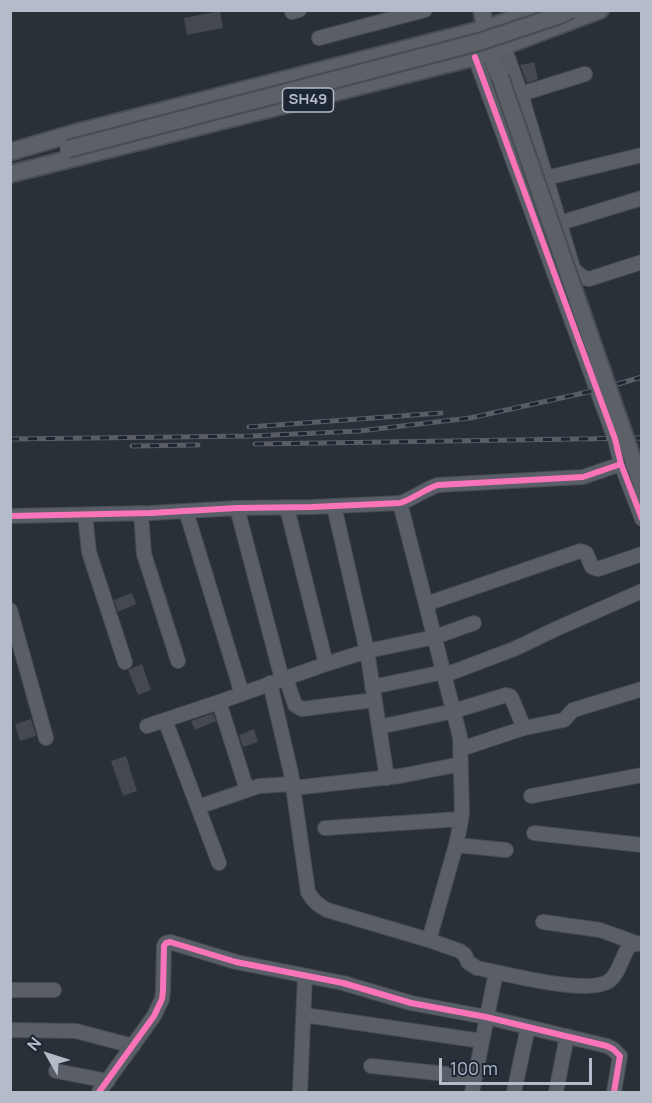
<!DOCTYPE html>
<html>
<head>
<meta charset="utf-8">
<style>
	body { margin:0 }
	#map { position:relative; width:652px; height:1103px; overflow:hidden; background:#2a3038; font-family:Manrope,sans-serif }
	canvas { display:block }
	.frame { position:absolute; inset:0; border:12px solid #b4bcc9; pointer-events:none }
	.north { position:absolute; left:18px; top:1025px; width:60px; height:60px; -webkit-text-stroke:4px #1d2633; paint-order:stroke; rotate:309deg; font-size:16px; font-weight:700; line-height:24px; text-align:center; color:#b4bcc9 }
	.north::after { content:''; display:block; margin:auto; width:21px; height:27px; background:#b4bcc9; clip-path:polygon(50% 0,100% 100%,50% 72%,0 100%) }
	.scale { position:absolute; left:439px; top:1058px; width:153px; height:27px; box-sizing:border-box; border:3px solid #b4bcc9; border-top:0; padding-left:8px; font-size:18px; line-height:21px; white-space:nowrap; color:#b4bcc9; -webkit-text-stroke:4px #1d2633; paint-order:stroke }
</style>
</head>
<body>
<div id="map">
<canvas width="652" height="1103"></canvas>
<div class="frame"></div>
<div class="north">N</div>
<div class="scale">100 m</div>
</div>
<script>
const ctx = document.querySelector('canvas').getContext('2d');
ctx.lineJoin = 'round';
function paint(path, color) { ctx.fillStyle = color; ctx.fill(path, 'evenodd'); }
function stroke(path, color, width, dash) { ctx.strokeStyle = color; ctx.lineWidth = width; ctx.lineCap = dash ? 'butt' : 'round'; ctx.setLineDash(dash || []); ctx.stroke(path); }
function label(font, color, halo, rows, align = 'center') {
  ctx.font = font + ' Manrope,sans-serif'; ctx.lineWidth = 4.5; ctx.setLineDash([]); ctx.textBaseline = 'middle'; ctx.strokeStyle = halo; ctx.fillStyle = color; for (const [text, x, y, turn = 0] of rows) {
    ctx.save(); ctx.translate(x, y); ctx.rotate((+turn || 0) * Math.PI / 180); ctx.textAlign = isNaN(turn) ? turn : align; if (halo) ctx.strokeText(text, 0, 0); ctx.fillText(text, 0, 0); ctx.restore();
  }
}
const building = new Path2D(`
	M220,11L223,28L187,35L184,18Z
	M534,62L538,79L527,83L520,65Z
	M132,593L136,604L118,612L114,600Z
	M142,664L151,690L138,695L128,670Z
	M213,713L216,721L195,730L191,721Z
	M31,719L36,736L20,741L15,724Z
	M254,729L258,742L243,747L239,735Z
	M126,756L137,791L123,796L111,761Z`);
const minor = new Path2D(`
	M292,12L299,10
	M319,38L425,10
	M504,47L521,94L573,268C578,274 582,278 589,279L642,262
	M475,57L615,439L621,464L642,519
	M521,94L585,74
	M546,178L642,155
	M560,223L642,198
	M400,503L460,737L462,813L460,826L456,845L429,940
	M334,506L367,651L387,778
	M237,508L282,679
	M287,508L326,664
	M186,511L242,694
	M141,513L144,554L178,661
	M85,515L89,552L125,662
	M10,516L151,513L237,508L312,507L400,503C413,499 425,489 438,485L583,477L621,464
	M426,604L580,551L586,553L592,567L598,569L642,554
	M10,610L46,738
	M445,675L514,649L558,628L642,591
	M286,678L295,705L302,709L374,700
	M270,683L291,773L308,892C313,901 318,905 327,910L429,940L460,951L465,955L468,962L477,968C503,973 588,996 609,981C620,973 622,955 630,945L642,943
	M372,687L444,672
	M219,702L247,790
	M165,720L219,863
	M147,726L219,702L326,664L367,651L435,637L474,623
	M379,727L454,711L506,695L510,696L512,699L524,728
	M461,749L524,728L564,720L573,710L642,689
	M293,788L400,776L461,764
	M531,796L642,775
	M198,807L259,786L292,784
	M325,828L461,819
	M534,833L642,845
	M456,845L506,850
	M543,922L600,930L636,943
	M10,990H54
	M304,1015L482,1041
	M10,1030L76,1031L133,1046
	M371,1066L475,1077
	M56,1071L108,1081
	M99,1092L154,1016L162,999L163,991L164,946L166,943L170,942L236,962L343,983L411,1003L486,1017L607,1046L613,1049L620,1056L614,1092
	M300,1092L305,976
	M472,1092L496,972
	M514,1092L528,1027
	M556,1092L567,1036`);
const major = new Path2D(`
	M482,10L489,52L500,77
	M10,152L71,134L484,29L538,10
	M10,174L475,57L600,10`);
const rail = new Path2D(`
	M249,427L441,413
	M10,439L252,436L359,431L470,418L597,390L642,377
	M255,444L642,438
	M132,446L198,445`);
const majorBridge = new Path2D(`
	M500,77L642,486
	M68,149L479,42L560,15L571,10`);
const cycleway = new Path2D(`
	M475,57L615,439L621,464L642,519
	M10,516L151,513L237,508L312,507L400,503C413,499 425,489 438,485L583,477L621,464
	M99,1092L154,1016L162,999L163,991L164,946L166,943L170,942L236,962L343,983L411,1003L486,1017L607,1046L613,1049L620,1056L614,1092`);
const shields = [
	[308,100,51]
];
const shieldNames = [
	["SH49",308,100]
];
paint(building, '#444950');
stroke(minor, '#484c53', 16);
stroke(major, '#484c55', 20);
stroke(minor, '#5a5e66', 14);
stroke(major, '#5c6168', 16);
stroke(rail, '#595d64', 5);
stroke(rail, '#1d2633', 3, [9]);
stroke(majorBridge, '#484c55', 20, []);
stroke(majorBridge, '#5c6168', 16);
stroke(cycleway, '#fb73b8', 6);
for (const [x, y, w] of shields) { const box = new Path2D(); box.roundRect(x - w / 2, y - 12, w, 24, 4.5); ctx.fillStyle = '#1d2633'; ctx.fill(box); stroke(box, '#b4bcc9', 1.5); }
label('bold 15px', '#b4bcc9', null, shieldNames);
</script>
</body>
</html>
